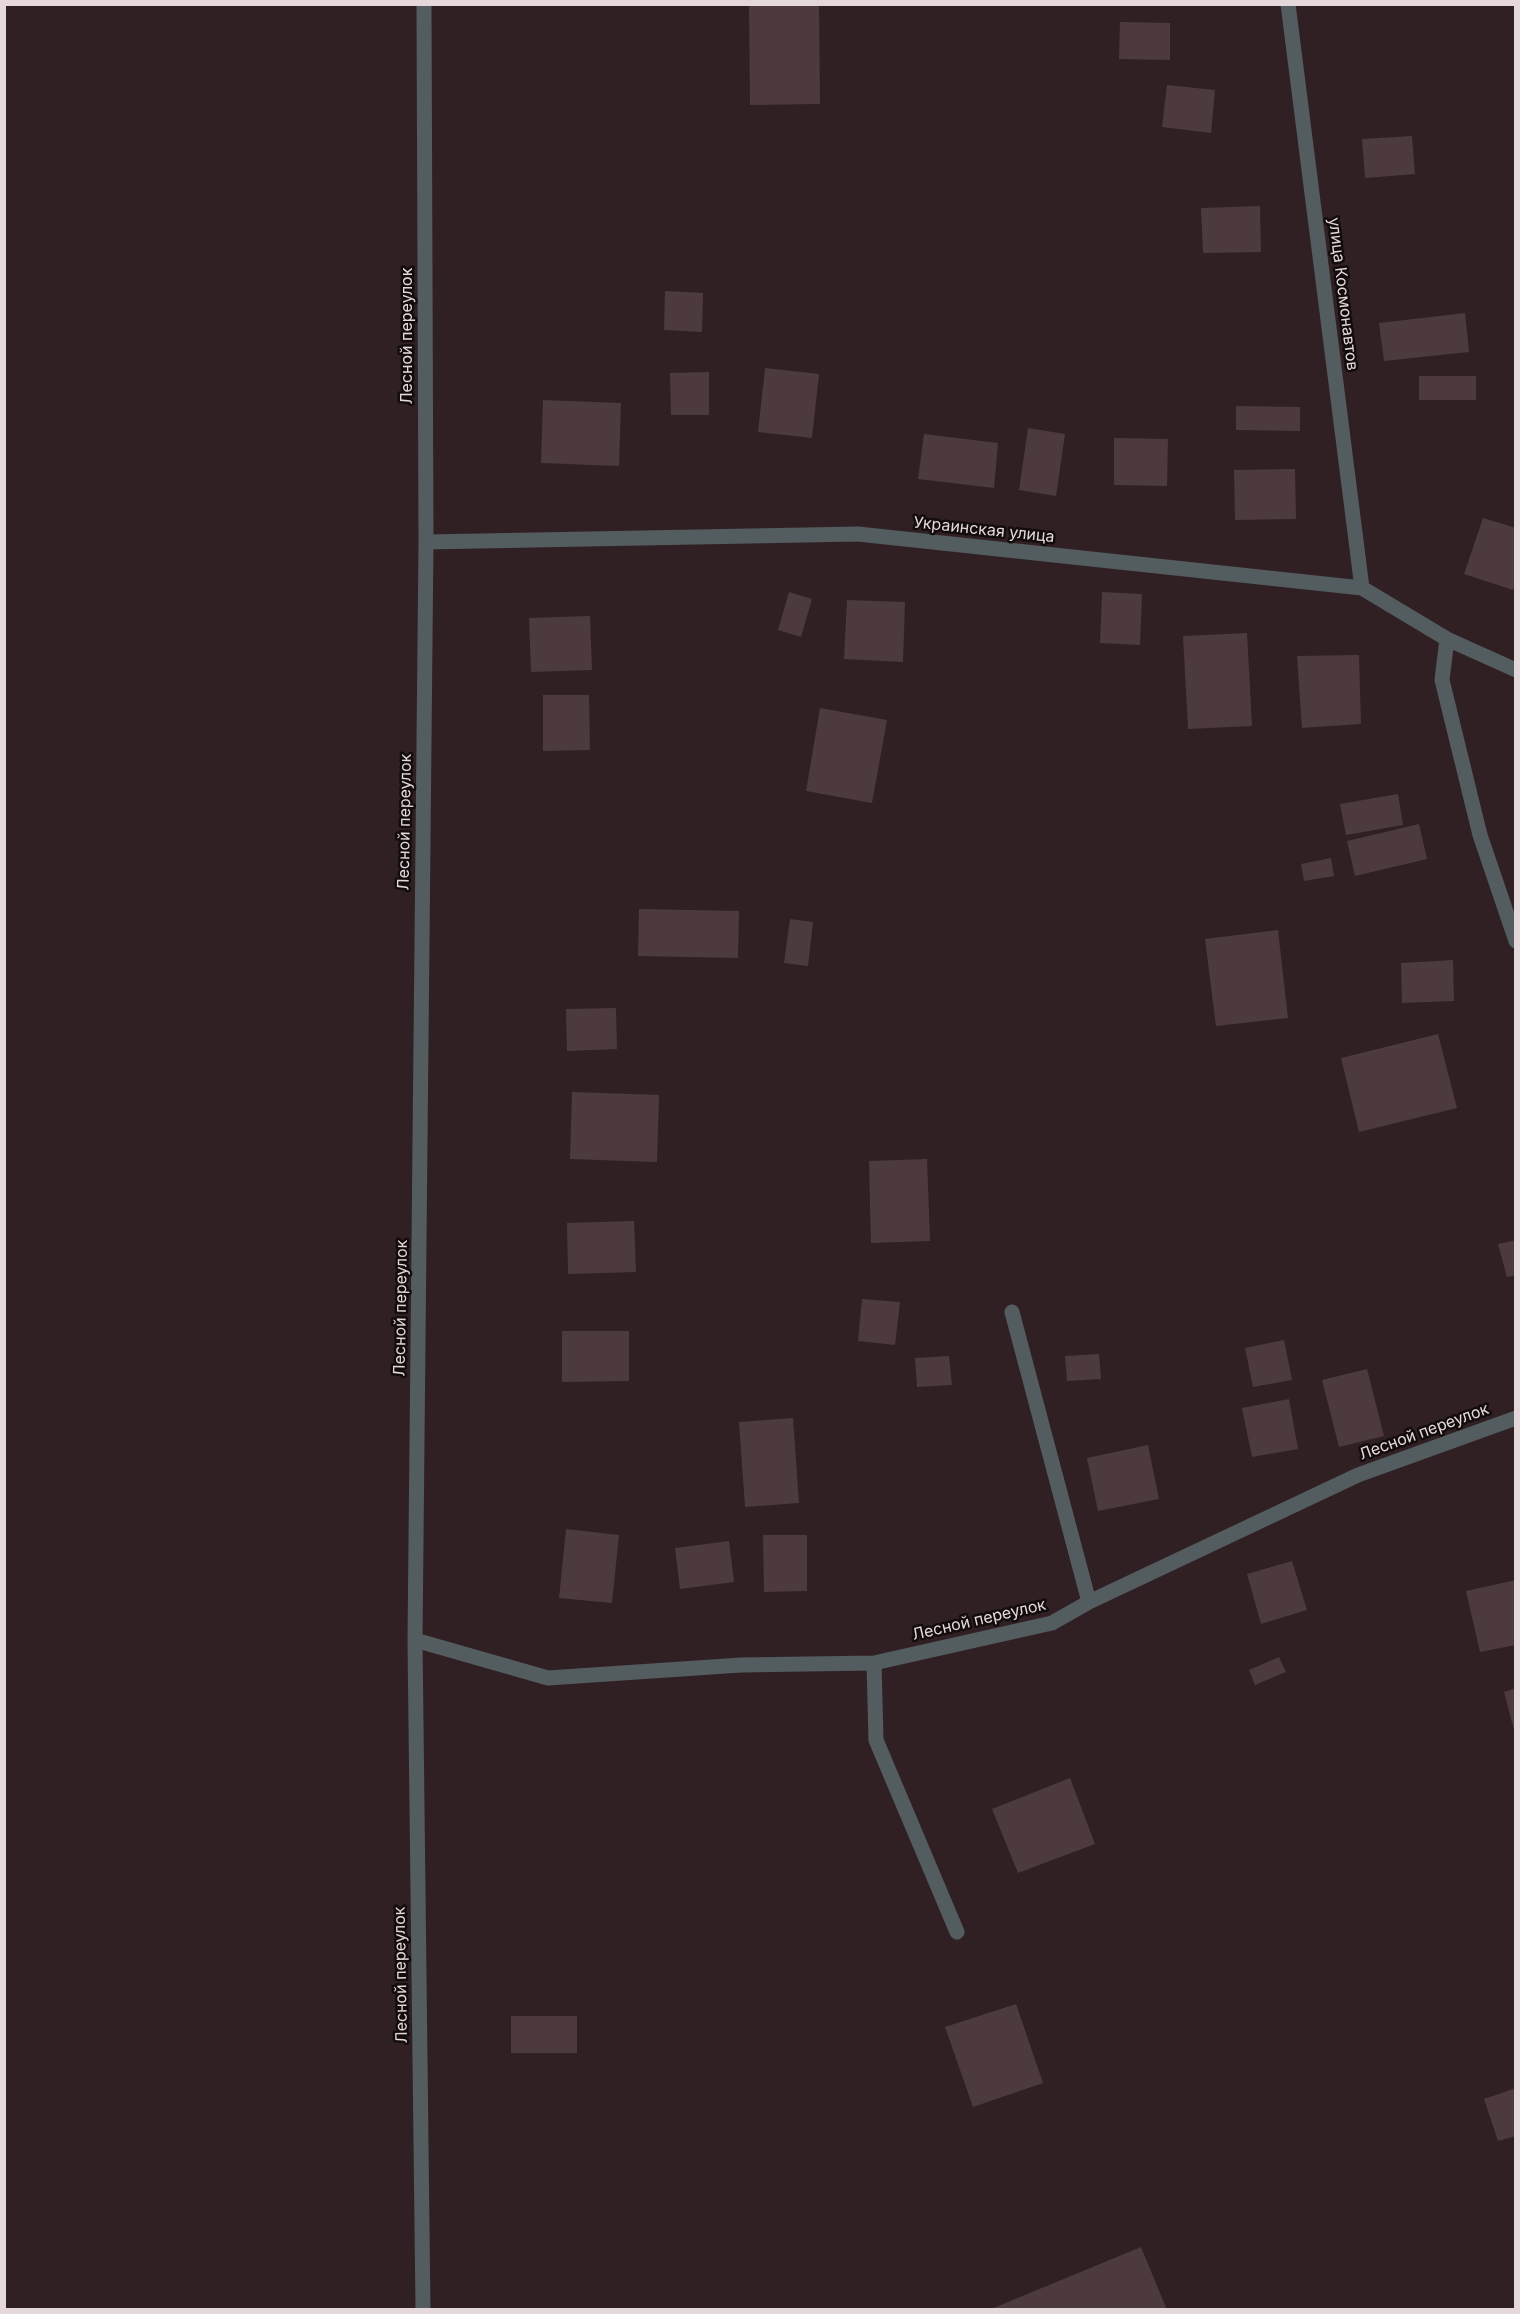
<!DOCTYPE html>
<html>
<head>
<meta charset="utf-8">
<style>
	body { margin:0 }
	#map { position:relative; width:1520px; height:2314px; overflow:hidden; background:#302023; font-family:Inter,sans-serif }
	canvas { display:block }
	.frame { position:absolute; inset:0; border:6px solid #e4d8db; pointer-events:none }
</style>
</head>
<body>
<div id="map">
<canvas width="1520" height="2314"></canvas>
<div class="frame"></div>
</div>
<script>
const ctx = document.querySelector('canvas').getContext('2d');
ctx.lineJoin = 'round';
function paint(path, color) { ctx.fillStyle = color; ctx.fill(path, 'evenodd'); }
function stroke(path, color, width, dash) { ctx.strokeStyle = color; ctx.lineWidth = width; ctx.lineCap = dash ? 'butt' : 'round'; ctx.setLineDash(dash || []); ctx.stroke(path); }
function label(font, color, halo, rows, align = 'center') {
  ctx.font = font + ' Inter,sans-serif'; ctx.lineWidth = 5; ctx.setLineDash([]); ctx.textBaseline = 'middle'; ctx.strokeStyle = halo; ctx.fillStyle = color; for (const [text, x, y, turn = 0] of rows) {
    ctx.save(); ctx.translate(x, y); ctx.rotate((+turn || 0) * Math.PI / 180); ctx.textAlign = isNaN(turn) ? turn : align; if (halo) ctx.strokeText(text, 0, 0); ctx.fillText(text, 0, 0); ctx.restore();
  }
}
const building = new Path2D(`
	M749,4H819L820,104L750,105Z
	M1120,22L1170,23V60L1119,59Z
	M1167,85L1215,90L1211,133L1162,127Z
	M1412,136L1415,174L1365,178L1362,139Z
	M1260,206L1261,252L1203,253L1201,208Z
	M665,291L703,293L702,332L664,330Z
	M1465,313L1469,352L1384,361L1379,323Z
	M765,368L819,374L812,438L758,432Z
	M709,372V415H671L670,373Z
	M1419,376H1476V400H1419Z
	M543,400L621,403L619,466L541,463Z
	M1236,406L1300,407V431L1236,430Z
	M1028,428L1065,434L1056,496L1019,490Z
	M924,434L998,443L994,488L918,479Z
	M1114,438L1168,439L1167,486L1114,485Z
	M1295,469L1296,519L1235,520L1234,470Z
	M1483,518L1516,528V581L1513,590L1464,574Z
	M789,592L812,599L801,637L778,630Z
	M1102,592L1142,594L1140,645L1100,643Z
	M847,600L905,602L903,662L844,659Z
	M590,616L592,670L531,672L529,618Z
	M1247,633L1252,726L1188,729L1183,636Z
	M1359,655L1361,724L1302,728L1297,656Z
	M543,695H589L590,750L543,751Z
	M820,708L887,720L872,803L806,791Z
	M1398,794L1403,825L1346,835L1340,804Z
	M1419,824L1427,859L1355,876L1347,841Z
	M1331,858L1334,876L1304,881L1301,864Z
	M639,909L739,911L738,958L638,956Z
	M790,919L813,922L808,966L784,963Z
	M1278,930L1288,1018L1216,1026L1205,939Z
	M1453,960L1454,1001L1402,1003L1401,963Z
	M616,1008L617,1049L567,1051L566,1009Z
	M1438,1034L1457,1108L1359,1132L1341,1058Z
	M572,1092L659,1095L657,1162L570,1159Z
	M927,1159L930,1241L871,1243L869,1161Z
	M634,1221L636,1272L568,1274L567,1223Z
	M1516,1240V1275L1507,1277L1498,1244Z
	M862,1299L900,1302L895,1345L858,1341Z
	M562,1331H629V1381L562,1382Z
	M1284,1340L1292,1380L1253,1387L1245,1348Z
	M1099,1354L1101,1379L1067,1381L1065,1356Z
	M949,1356L952,1385L917,1387L915,1358Z
	M1367,1369L1384,1436L1339,1447L1322,1380Z
	M1289,1399L1298,1449L1252,1457L1242,1408Z
	M793,1418L799,1503L745,1507L739,1422Z
	M1148,1445L1159,1499L1098,1511L1087,1458Z
	M566,1529L619,1535L612,1603L559,1598Z
	M763,1535H807V1591L764,1592Z
	M729,1541L734,1582L680,1589L675,1548Z
	M1292,1561L1307,1610L1261,1624L1247,1574Z
	M1516,1580V1645L1480,1652L1466,1591Z
	M1279,1657L1286,1672L1255,1685L1249,1670Z
	M1516,1688V1734H1515L1504,1692Z
	M1070,1778L1095,1844L1018,1873L992,1809Z
	M1016,2004L1043,2083L973,2107L945,2027Z
	M511,2016H577V2053H511Z
	M1516,2088V2136L1498,2141L1484,2099Z
	M1141,2247L1167,2310H991V2309Z`);
const minor = new Path2D(`
	M1288,4L1362,588
	M426,542L858,534L1362,588L1447,639L1516,670
	M1447,639L1442,680L1480,835L1516,941
	M1012,1312L1089,1602
	M415,1640L548,1678L741,1665L874,1663L1052,1623L1089,1602L1358,1475L1516,1418
	M874,1663L876,1740L957,1932
	M423,2310L415,1640L426,542L424,4`);
const streetNames = [
	["улица Космонавтов",1343,294,83],
	["Лесной переулок",407,336,-90],
	["Украинская улица",984,530,6],
	["Лесной переулок",405,822,-89],
	["Лесной переулок",401,1308,-89],
	["Лесной переулок",1424,1432,-20],
	["Лесной переулок",979,1620,-13],
	["Лесной переулок",401,1975,-91]
];
paint(building, '#4c3a3e');
stroke(minor, '#535c5e', 15);
label('16px', '#e4d8db', '#130c0d', streetNames);
</script>
</body>
</html>
